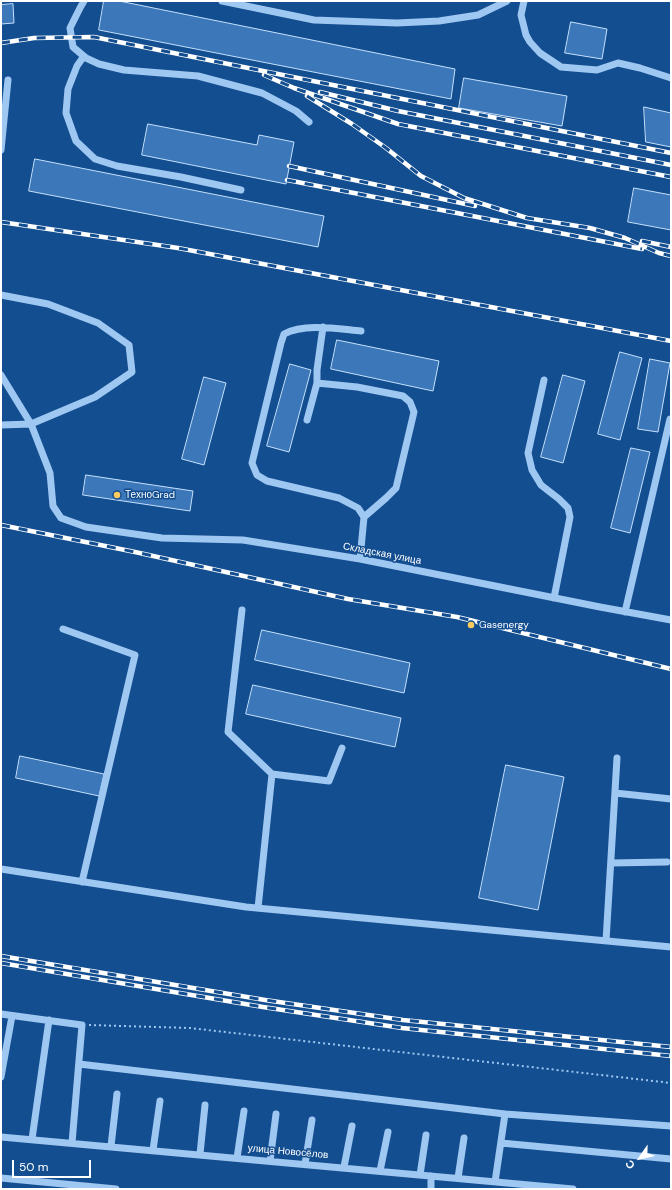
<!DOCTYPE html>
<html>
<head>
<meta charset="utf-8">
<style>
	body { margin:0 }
	#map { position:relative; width:672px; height:1190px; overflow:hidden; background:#134e90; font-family:"DM Sans",sans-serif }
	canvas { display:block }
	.frame { position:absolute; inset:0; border:2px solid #fff; pointer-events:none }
	.north { position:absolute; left:620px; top:1138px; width:40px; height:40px; -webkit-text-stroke:3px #134e90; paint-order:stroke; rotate:236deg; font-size:11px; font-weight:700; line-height:16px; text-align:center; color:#fff }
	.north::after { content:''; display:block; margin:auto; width:14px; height:18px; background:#fff; clip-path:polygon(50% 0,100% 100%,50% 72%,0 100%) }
	.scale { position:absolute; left:12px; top:1160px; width:79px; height:18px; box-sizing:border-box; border:2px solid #fff; border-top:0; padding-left:5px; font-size:12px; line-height:14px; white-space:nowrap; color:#fff; -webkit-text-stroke:3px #134e90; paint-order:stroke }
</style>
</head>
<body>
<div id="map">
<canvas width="672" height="1190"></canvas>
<div class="frame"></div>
<div class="north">С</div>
<div class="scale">50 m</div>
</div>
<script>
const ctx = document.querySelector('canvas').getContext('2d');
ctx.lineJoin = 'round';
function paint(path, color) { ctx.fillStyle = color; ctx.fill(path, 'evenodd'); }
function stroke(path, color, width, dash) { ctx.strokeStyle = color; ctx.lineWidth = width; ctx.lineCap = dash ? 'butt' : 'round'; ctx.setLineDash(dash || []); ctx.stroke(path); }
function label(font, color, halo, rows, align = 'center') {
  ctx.font = font + ' "DM Sans",sans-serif'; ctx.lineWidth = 3; ctx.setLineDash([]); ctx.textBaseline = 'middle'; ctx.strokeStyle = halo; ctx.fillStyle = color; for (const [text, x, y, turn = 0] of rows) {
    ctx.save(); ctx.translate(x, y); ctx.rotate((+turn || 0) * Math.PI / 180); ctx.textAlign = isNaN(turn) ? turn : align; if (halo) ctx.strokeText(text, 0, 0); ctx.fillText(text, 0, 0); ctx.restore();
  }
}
const building = new Path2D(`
	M104,1H119L455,69L451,99L99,30Z
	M13,4L14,23L1,24V5Z
	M571,22L607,29L602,59L565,53Z
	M464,78L567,96L562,126L459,108Z
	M644,107L671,113V147L646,142Z
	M148,124L257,145L259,135L294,142L286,184L142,155Z
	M35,159L324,216L318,247L29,191Z
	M634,188L671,195V230L628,222Z
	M337,340L439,361L433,391L331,369Z
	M620,352L642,358L620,440L598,434Z
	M650,359L670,363L658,432L638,429Z
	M290,364L311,370L289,452L267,446Z
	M563,375L585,381L563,463L541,457Z
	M204,377L226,383L204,465L182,459Z
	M631,448L650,452L630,533L611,528Z
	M86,475L193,491L190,511L83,495Z
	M262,630L410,663L404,693L255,660Z
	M253,685L401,718L395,747L246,714Z
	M20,756L104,774L99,796L16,778Z
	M506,765L564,777L538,910L479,898Z`);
const path = new Path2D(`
	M89,1025L190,1028L671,1083`);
const minor = new Path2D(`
	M84,1L80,8L70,28L73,47L86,58L99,64L124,70L198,76L262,93L296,111L309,122
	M222,1L314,20L397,23L439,21L478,15L507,1
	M524,1L521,15L526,35L530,42L540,53L561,67L597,70L618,63L640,68L671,78
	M84,56L77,66L68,89L66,113L76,141L95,159L117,166L181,177L241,190
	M1,150L8,80
	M1,295L48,304L98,323L129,345L132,372L95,397L31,424L1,425
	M323,327L317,370V383L357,387L403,396L410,402L414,412L396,488L386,498L364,517
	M1,375L31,424L50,473L53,506L61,518L86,527L162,538L243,540L360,559L600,607L671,620
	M544,380L528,453L532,470L541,485L559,499L568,508L570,517L554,598
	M307,420L317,383
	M360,559L364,517L358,508L339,498L267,481L257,475L252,463L281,343L284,334C305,323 338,329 361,331
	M242,610L228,732L272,774
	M625,612L670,419
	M63,629L135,655L82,882
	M615,793L671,799
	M611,863L667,862
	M1,869L246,907L671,947
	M258,908L272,774L329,781L342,748
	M606,941L617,758
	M1,1014L82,1025L72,1143
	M79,1064L505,1114L495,1182
	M1,1077L12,1016
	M505,1114L671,1126
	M1,1137L573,1189
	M32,1139L49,1020
	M501,1143L671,1159
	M111,1146L117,1094
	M153,1150L160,1101
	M200,1154L205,1105
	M237,1158L244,1111
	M270,1161L276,1114
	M305,1164L312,1120
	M344,1167L352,1126
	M380,1171L388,1132
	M420,1175L426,1135
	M1,1178L116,1189
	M458,1178L464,1138
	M431,1189V1176`);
const rail = new Path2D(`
	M1,43L34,38L94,37L671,153
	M264,75L294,88L398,124L671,177
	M320,92L398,111L671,165
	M307,96L352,124L386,148L421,176L464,198L527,218L590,228L625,238L659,253L671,256
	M289,166L475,206
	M287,180L642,249
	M1,222L178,248L671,341
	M642,241L671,247
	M1,525L135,552L348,599L457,617L671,669
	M1,956L265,1000L403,1020L671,1047
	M1,963L263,1007L402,1028L671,1056`);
const markers = [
	[117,495,4,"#ffcb5f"],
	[471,625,4,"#ffcb5f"]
];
const poiNames = [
	["ТехноGrad",125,495],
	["Gasenergy",479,625]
];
const streetNames = [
	["Складская улица",382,554,11],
	["улица Новосёлов",288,1152,5]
];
paint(building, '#3c77b9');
stroke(building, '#c5e0fc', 1);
stroke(path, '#9ec7f1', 2, [2, 3]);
stroke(minor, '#9ec7f1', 7);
stroke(rail, '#fff', 4.5);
stroke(rail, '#134e90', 3, [9]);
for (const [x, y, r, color] of markers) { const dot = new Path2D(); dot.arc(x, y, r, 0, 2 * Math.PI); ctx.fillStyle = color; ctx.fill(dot); stroke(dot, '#134e90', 1.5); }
label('10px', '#fff', '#134e90', poiNames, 'left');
label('10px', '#fff', '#134e90', streetNames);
</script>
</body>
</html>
